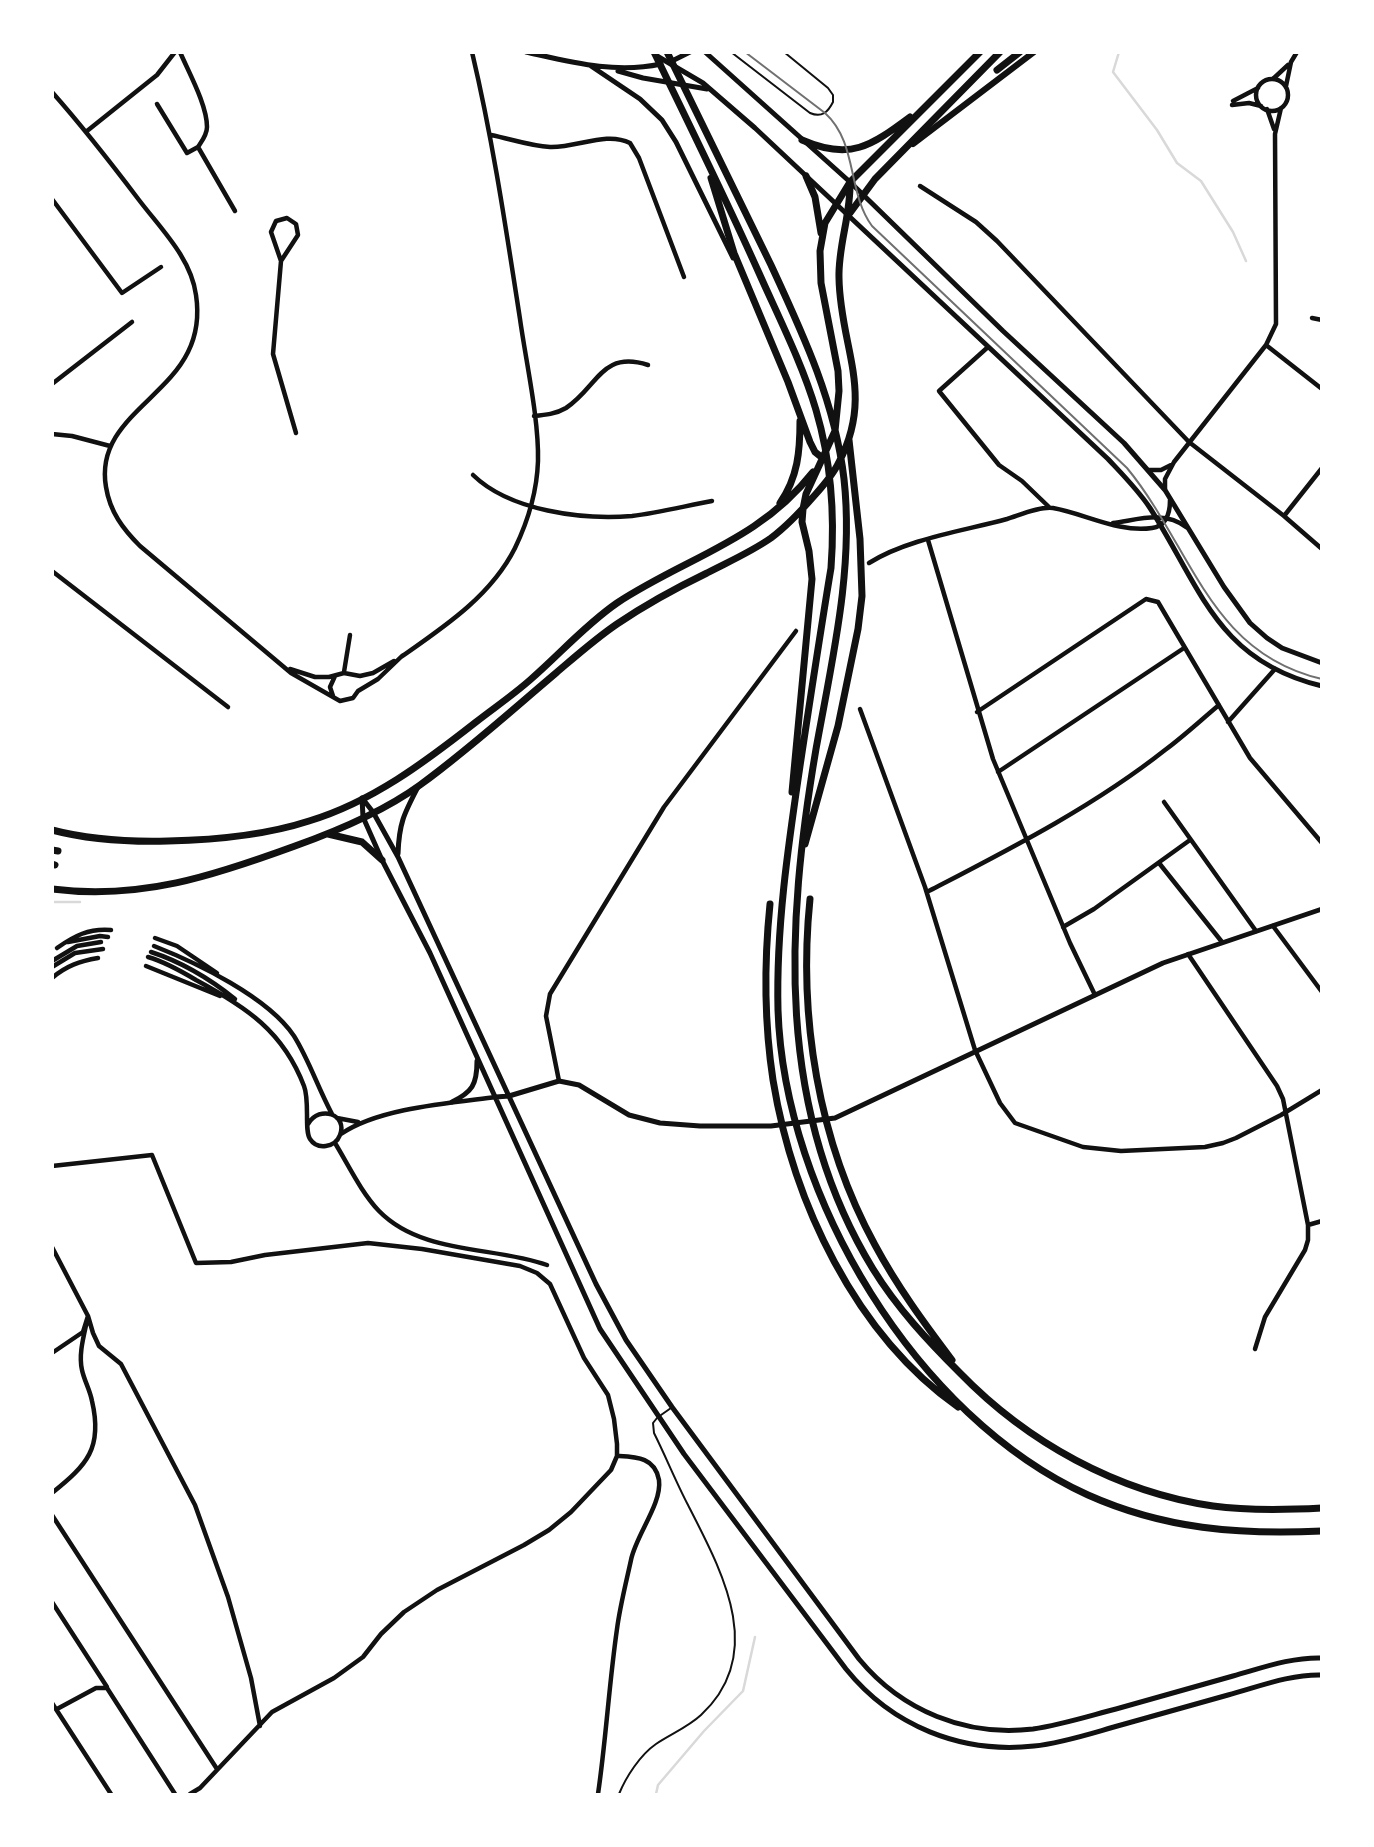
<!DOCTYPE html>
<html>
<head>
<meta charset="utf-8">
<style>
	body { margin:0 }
	#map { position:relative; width:1374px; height:1847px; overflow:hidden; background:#fff; font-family:"Sofia Sans Condensed",sans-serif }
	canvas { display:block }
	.frame { position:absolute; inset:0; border:54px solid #fff; pointer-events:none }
</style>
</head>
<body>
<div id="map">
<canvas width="1374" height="1847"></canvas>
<div class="frame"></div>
</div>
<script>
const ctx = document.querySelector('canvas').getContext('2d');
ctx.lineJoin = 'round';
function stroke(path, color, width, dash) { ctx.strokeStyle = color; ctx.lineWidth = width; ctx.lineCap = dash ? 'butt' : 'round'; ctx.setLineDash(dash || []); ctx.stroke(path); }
const stream = new Path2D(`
	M1119,52L1113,72L1157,130L1177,163L1201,181L1233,232L1246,261
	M52,902H80
	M656,1794L658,1785L704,1731L743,1691L755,1637`);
const service = new Path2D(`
	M731,52L810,113C822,118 828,112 833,102V95L828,88L784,52
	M661,1415L671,1408
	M619,1794C626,1777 640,1755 656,1744C671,1734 688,1727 701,1715C768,1653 721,1570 688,1505C676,1482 666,1457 654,1433L653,1423L657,1418`);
const minor = new Path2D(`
	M180,52C189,73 207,105 207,127C207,135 202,141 198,147
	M1274,78L1288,65
	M1256 95a16 16 0 1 1 32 0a16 16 0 1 1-32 0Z
	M1286,86L1291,62L1297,52
	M52,92C83,127 111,163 139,200C161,229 191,258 196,295C199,315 197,334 188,352C164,401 95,424 106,487C110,512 123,529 140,546L291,673L340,701L353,698L358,691L378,679L402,656
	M1233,101L1258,88
	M157,104L187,153L198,147L235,211
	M1232,105L1249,103L1261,106
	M1267,109L1274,129
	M87,131L157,75L175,52
	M491,135C511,139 530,146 550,147C577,148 606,131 630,143L639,158L684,277
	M920,186L976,222L997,241L1189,442L1284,516L1322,549
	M52,199L122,293L161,267
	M281,261L298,235L296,224L287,218L276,221L271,232L281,261L273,354L296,433
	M1312,318L1322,320
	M1266,345L1322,389
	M988,347L939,391L999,465L1022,481L1049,507
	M52,384L132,322
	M534,416C545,415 556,414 566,408C598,387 601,350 648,365
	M52,434L72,436L110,446
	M1149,470H1161L1171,465
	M473,475C510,511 582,520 632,516C658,513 685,506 712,501
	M1165,489V479L1174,462L1266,345L1276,324L1275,134L1281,108
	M1284,516L1322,468
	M1113,523C1137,520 1165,510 1186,527
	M928,540L993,759L1070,943L1095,995
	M869,563C907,539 963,531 1007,519C1020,515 1040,506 1053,508C1086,514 1119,533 1152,528C1167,526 1170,513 1170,500
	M52,571L228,707
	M401,657C444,627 491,596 515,548C528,521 537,491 538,461C539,419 526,362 520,319C506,229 493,141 472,52
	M290,669L315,677H329L344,673L360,676L373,673L394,661
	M344,672L350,635
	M333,696L330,687L335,676
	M860,709L925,887L975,1050L1000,1103L1015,1123L1083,1147L1121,1151L1205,1147L1223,1143L1236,1138L1281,1115L1322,1090
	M977,712L1146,599L1158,602L1250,758L1322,843
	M1228,722L1275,669
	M998,772L1184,648
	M1164,802L1256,931
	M1159,863L1222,942
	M927,892C1008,850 1093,807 1165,750C1184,736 1201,720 1219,705
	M1273,926L1322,992
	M1063,927L1094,909L1190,840
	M155,938L177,946L217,973
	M68,942L100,936L108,937
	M154,946C197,963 268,997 294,1036C309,1060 318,1088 332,1114
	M57,948C74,936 89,928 111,930
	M151,952C182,962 210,979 235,999
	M1188,954L1277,1086L1283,1099L1308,1225V1240L1305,1250L1265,1317L1255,1349
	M148,957C165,962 181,971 196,980C246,1007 283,1031 304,1086C310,1101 304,1130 310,1139C317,1150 335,1148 340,1135C348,1115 320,1104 308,1124
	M52,961L77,946L101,942
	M146,966L220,996
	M52,967L75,953L103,949
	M52,978C66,966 80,961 98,958
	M559,1081L546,1016L550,994L664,807L796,631
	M337,1118L358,1122
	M341,1134C379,1108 450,1103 496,1097
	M335,1143C349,1166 361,1192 379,1211C422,1255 494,1246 547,1265
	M52,1166L152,1155L196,1263L231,1262L265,1255L368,1243L422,1249L520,1266L537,1273L550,1284L584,1358L608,1395L614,1419L617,1444V1456L611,1470L571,1512L549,1530L524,1545L437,1590L404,1612L381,1634L363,1657L334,1678L272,1712L200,1788L190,1794
	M1308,1225L1322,1221
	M52,1247L88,1316L93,1333L99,1346L121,1364L195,1505L228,1597L251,1678L260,1726
	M52,1353L83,1332L88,1316C85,1332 78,1353 82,1370C84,1380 90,1390 92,1401C103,1448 87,1465 52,1493
	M52,1515L217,1769
	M52,1602L107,1687
	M52,1703L111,1794
	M57,1709L96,1688H107L175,1794
	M598,1794C606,1740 609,1684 617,1629C620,1606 626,1583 631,1560C636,1535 662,1504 659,1480C655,1457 636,1457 617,1456`);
const tertiary = new Path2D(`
	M526,52C571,62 615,74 661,64
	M705,52L850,182L1003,331L1124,443L1165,490L1224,587L1250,623L1267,638L1282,648L1322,663
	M657,56L703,83L755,128L1108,459C1123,475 1138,490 1150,508C1201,588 1217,661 1322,686
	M670,62L690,52
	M591,66L640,99L662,120L676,142L733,258
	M618,71L643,78L707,89
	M362,798L363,817L382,860L430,953L600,1329L684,1454L846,1669C892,1726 961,1754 1034,1746C1063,1743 1092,1733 1121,1725C1157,1715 1193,1705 1228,1695C1258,1687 1290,1674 1322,1675
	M362,798L373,812L398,857L596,1284L626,1340L672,1407L859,1659C902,1711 966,1737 1033,1729C1061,1725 1089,1716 1116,1709C1155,1698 1194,1687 1233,1676C1262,1668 1291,1657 1322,1658
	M398,854C399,823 404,814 418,787
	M496,1097L509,1096L559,1081L579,1085L629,1115L660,1123L700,1126H771L835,1118L1163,963L1322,909
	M452,1102C472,1092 477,1085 477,1061`);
const secondary = new Path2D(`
	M913,144L1034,52`);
const trunk = new Path2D(`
	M654,52C690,126 726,199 759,273C779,318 802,363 816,410C831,461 835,515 831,568C820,634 810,700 800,766C788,847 776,928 778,1010C784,1196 916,1417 1088,1495C1164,1529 1239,1535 1322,1531
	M667,52C702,123 737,194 771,265C803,334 835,402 844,479C854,569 832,660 816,749C786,925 775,1109 873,1269C897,1308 928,1341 960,1373C1027,1442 1117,1492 1213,1506C1249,1511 1285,1510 1322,1508
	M997,70L1020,52
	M802,140C850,161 871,146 910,117
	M806,176L815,197L821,233
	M711,178L734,253L788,382L810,442L815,452L825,460
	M850,213L875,179L1000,52
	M780,503C798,477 800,451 800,421
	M792,792L812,579L809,551L802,522L803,509L806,494L835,431L839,391L838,371L821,283L820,251L825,223L850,182L980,52
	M52,830C90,840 129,842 168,841C215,840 263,836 309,821C372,802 425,762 476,722C494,708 513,695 530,680C560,654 585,625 617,603C687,557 759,541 813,472
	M328,834L362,842L382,860
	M805,844L838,726L858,629L862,596L860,539L849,440
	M52,850L58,851
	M52,864L55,865
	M52,889C141,900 213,876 295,846C337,831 383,812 420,785C467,751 511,711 556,673C576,656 595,639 617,624C645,605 676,588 707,573C728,562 751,552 771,538C787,526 801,511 814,496C823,486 833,475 839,462C875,393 840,347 839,278C838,245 851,215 850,182
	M810,899C798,1016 818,1141 875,1245C897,1286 924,1323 952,1360
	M770,904C764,963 764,1021 773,1080C793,1202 855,1334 958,1407`);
const tram = new Path2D(`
	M745,52L825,113C858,143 847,192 872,226L1127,468C1192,547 1209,653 1322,679`);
stroke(stream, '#d9d9d9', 2.5);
stroke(service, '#111', 2);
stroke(minor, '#111', 4.5);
stroke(tertiary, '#111', 5);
stroke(secondary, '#111', 6);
stroke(trunk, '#111', 7);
stroke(tram, '#707070', 2);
</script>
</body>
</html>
